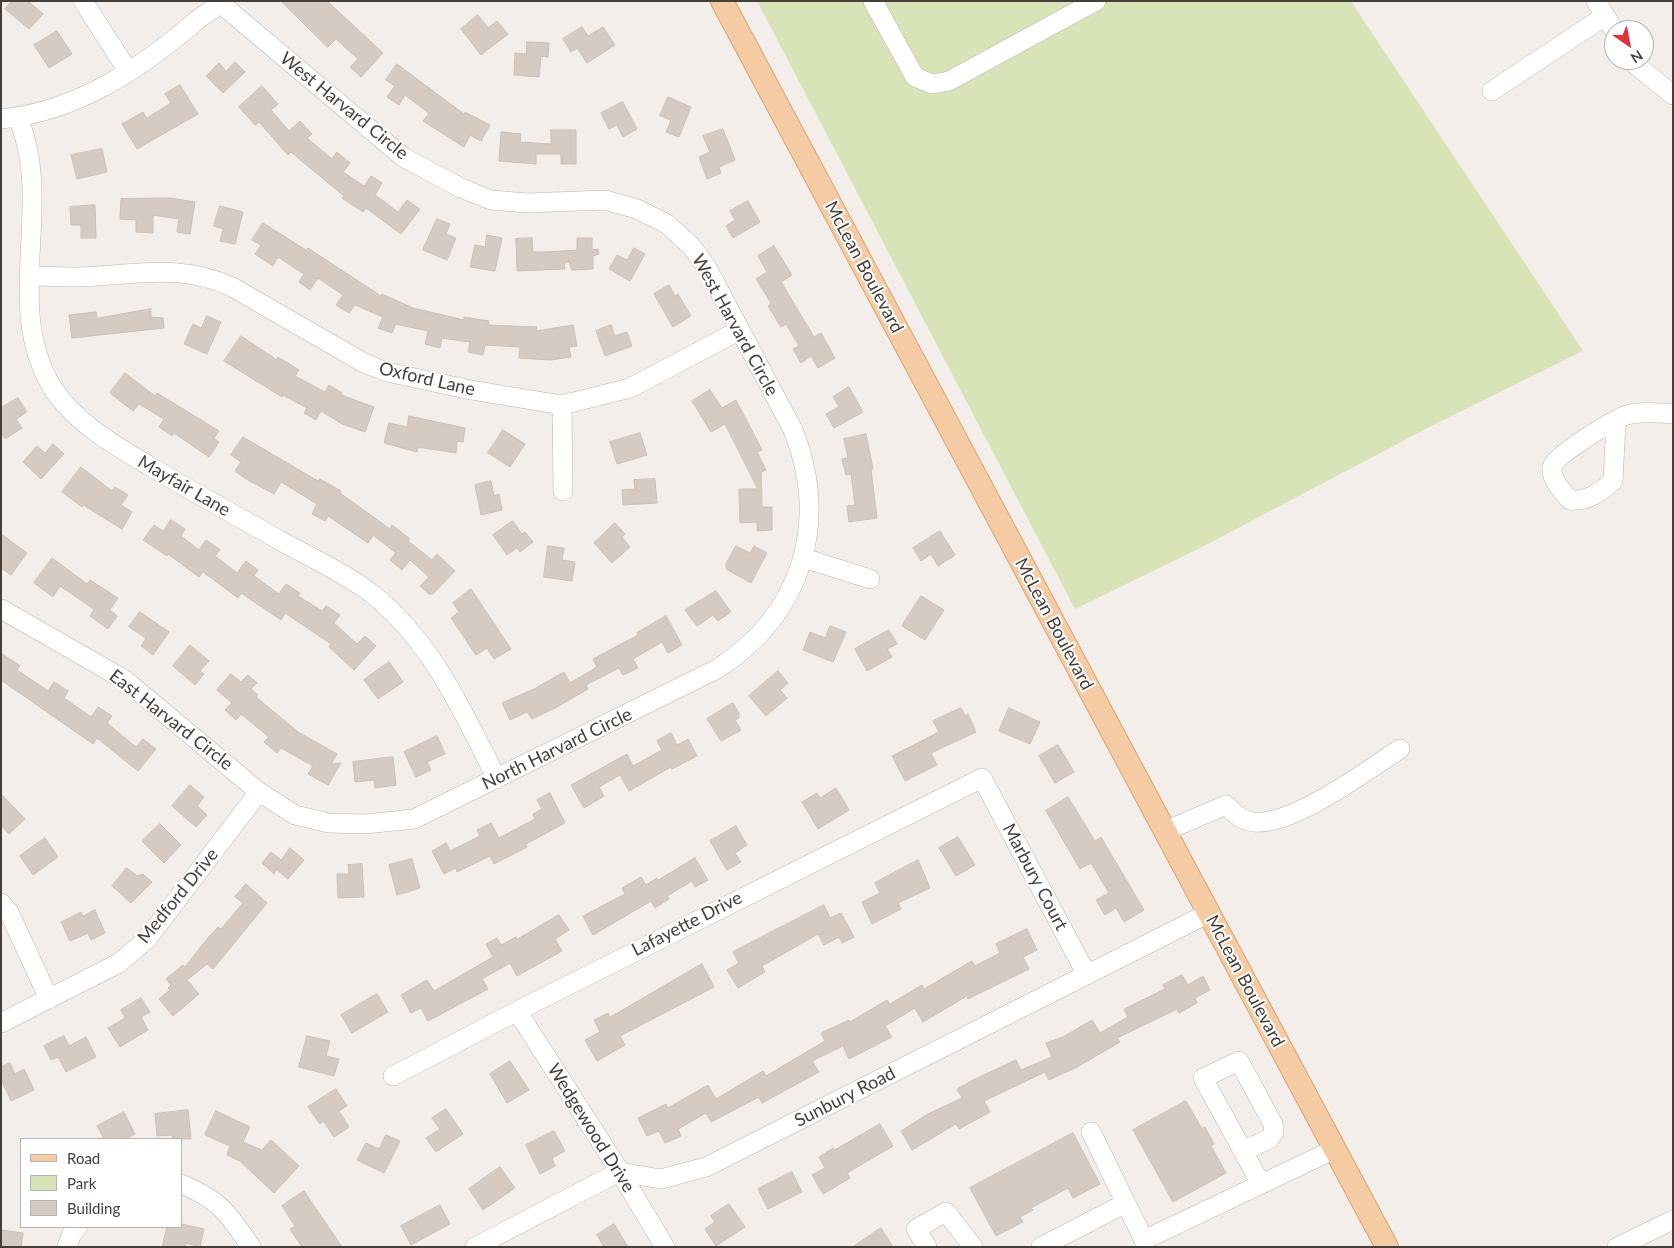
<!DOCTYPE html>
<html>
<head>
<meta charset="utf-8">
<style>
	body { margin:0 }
	#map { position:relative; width:1674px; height:1248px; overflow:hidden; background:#f3eeea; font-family:Lato,sans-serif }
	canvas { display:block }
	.frame { position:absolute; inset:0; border:2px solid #463e38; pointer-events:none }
	.legend { position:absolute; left:20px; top:1138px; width:162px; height:90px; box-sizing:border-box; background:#fff; border:1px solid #b5b2af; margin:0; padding:6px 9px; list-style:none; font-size:15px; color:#463e38 }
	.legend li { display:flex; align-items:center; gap:10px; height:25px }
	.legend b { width:25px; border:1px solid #b5b2af }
	.north { position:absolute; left:1604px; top:20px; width:50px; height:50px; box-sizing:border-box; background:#fff; border:1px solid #b5b2af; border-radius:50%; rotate:147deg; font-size:14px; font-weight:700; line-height:20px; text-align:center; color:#463e38 }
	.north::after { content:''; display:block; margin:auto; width:18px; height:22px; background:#e3303c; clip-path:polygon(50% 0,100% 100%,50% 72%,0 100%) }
</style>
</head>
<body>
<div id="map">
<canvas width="1674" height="1248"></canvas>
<div class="frame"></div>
<ul class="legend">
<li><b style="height:6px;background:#f4cba2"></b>Road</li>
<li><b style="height:14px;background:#d8e3b7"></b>Park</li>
<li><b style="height:14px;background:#d6cbc3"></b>Building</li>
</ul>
<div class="north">N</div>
</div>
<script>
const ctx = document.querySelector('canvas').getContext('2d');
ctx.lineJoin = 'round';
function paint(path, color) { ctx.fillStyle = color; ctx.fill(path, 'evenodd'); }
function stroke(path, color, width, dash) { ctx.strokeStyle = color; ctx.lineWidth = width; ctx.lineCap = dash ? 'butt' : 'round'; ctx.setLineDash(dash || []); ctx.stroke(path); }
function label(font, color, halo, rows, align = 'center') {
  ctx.font = font + ' Lato,sans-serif'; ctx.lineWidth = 4; ctx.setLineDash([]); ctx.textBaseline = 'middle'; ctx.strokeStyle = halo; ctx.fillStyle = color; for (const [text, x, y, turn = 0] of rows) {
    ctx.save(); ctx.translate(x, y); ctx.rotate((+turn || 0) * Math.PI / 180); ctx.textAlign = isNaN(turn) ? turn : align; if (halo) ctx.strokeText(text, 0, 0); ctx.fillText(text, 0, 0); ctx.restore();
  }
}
const green = new Path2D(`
	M757,1H1351L1583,351L1437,423L1202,547L1075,609Z`);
const building = new Path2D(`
	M12,1H28L43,14L29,29L5,9Z
	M281,1H327L383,53L361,77L350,67L358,59L336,39L328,47Z
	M478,15L488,28L497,21L508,34L481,55L461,29Z
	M582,27L588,36L603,27L615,45L587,63L577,48L571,52L563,39Z
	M57,31L72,54L49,68L34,45Z
	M527,42L549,43L548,57L541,56L539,77L514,75L515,53L526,54Z
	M235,62L245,72L223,93L206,76L219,63L226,71Z
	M397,64L464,114L465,112L490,125L481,141L470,135L464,147L423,121L429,113L405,95L399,105L387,97L395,86L386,80Z
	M180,85L198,114L137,149L122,124L143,112L147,118L171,103L165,94Z
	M262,86L278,104L271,110L289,131L300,121L312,134L307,138L332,159L337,152L350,163L343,172L364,186L371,176L382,183L375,195L398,212L407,200L420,209L401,234L366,208L363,212L342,198L344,196L291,152L288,155L259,122L255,125L239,107Z
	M668,97L691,107L679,137L666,132L671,120L660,116Z
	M623,102L637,129L623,137L617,125L609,129L601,113Z
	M723,129L735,160L719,167L721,173L707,179L699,157L710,152L703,136Z
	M551,130H576V164H561V154H536V164L499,161L501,132L521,134L520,142L551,144Z
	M102,149L107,172L77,179L71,155Z
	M171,198L195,202L190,234L177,232L179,219L153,215V233L136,232V220L120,219L121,199Z
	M748,201L760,222L733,238L726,226L735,220L730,211Z
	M95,205L96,238H81V225H71L70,207Z
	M220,206L243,212L235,244L220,241L223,229L214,226Z
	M437,219L450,224L446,234L456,238L447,260L423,250Z
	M263,223L306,250L308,248L381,296L382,294L413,308L464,320V317L489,321L488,325L537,327L536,331L573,325L577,346L569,347L571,357L551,360L519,358L520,347L485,345L483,355L468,352L470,342L442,338L440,348L425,344L428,331L396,324L392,333L378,328L383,317L355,305L349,313L336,305L343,295L318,278L310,290L299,282L304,274L278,257L273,266L255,254L261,245L252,240Z
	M487,235L502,238L495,271L470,267L475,245L485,247Z
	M532,238L533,252H545L577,250V238H592V250L598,249L599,254L593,256V269L572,270L569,262L564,263L565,269L517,271L516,239Z
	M774,246L792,275L781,282L814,337L821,333L835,358L818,368L811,356L801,363L793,349L799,346L786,324L781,327L768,306L771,303L756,279L767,272L758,256Z
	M634,248L645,254L630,281L609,269L617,255L627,260Z
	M669,285L675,296L678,294L691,316L673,327L654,294Z
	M151,309V317L163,318L164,328L72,338L69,315L96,312L97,318Z
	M207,316L221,322L207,354L184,344L193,324L201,328Z
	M611,325L615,336L627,332L632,346L605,356L596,331Z
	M241,336L277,360L278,357L299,370L295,376L325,392L329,385L342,393L341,395L374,407L365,432L342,424L321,411L316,420L304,413L307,408L283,395L282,397L224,361Z
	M125,373L155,396L157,393L219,431L214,438L219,442L209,457L174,433L172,436L159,427L164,419L139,404L133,411L110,393Z
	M849,387L863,412L834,428L826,414L839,407L833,397Z
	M710,390L722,408L736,400L762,450L757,452L766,470L761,472L762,507H772V530L757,531V522L740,523L739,489H758L725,424L711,432L692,401Z
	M18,398L27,412L16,419L22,428L5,439L1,432V408Z
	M409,416L465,428L463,442L457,441L456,453L418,447L417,452L384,443L389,423L407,427Z
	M503,430L525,444L510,467L488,453Z
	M640,433L647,455L617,464L610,442Z
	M866,434L873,469L871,470L877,518L849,522L847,506L855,505L851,474L846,475L842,459L848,458L844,439Z
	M243,437L318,481L320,479L341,491L340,493L390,529L392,525L410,539L408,541L432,560L437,554L455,571L433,594H429L420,586L429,577L410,560L402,570L390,560L396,553L373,535L368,543L328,516L325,521L312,514L317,504L281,482L274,494L246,479L235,471L241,462L231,455Z
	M53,444L64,454L41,479L23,462L37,446L45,453Z
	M81,467L112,491L115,487L128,495L121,505L132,512L122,529L83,505L82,507L62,492Z
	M655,479L657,503L623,505L622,490L635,489L634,480Z
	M491,481L494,496L499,494L502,510L481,515L475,485Z
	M171,520L185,529L181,536L199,550L206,540L220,550L215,556L237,573L246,561L258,570L254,576L279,594L286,584L300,593L298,596L322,611L326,606L340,615L334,623L357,644L365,636L376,646L354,670L329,647L331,644L285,613L281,620L241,593L238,598L203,572L199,577L168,554L167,556L143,540L154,525L163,531Z
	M513,521L522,534L525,532L533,542L520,552L517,548L507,555L493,535Z
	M615,523L625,534L622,537L630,547L612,563L594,543Z
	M940,531L955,555L938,566L931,554L921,561L913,548Z
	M1,534L27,553L11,575L1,568Z
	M548,546L564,548L562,560L575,562L572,581L544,577Z
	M736,546L750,553L754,546L767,553L751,583L726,569V564Z
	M52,558L87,584L90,580L118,598L110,610L117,616L108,629L90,616L94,609L60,586L53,597L34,583Z
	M471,589L511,649L494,659L487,648L476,655L451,618L459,612L453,603Z
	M716,591L731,612L718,621L713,615L697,626L685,610Z
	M921,596L944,610L925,640L902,626Z
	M140,612L169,632L153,655L141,646L146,638L129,627Z
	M666,616L682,645L668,653L662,642L633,659L638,668L623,675L619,668L586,685L588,689L555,708L532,719L527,712L510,720L502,703L534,689L564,672L570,683L597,667L593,659L638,635L637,633Z
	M830,626L846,632L833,662L803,650L810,632L825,638Z
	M889,630L897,644L887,649L892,657L867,671L855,649Z
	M190,645L209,661L200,671L204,674L195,685L173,666Z
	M1,653L20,666L17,670L48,691L54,682L68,691L64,698L91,717L98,707L112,716L107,723L136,747L143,739L156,749L138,771L97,738L93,744L1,680Z
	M389,662L403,682L378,699L364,680Z
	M778,671L788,683L780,690L787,698L766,716L749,696Z
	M231,674L241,682L248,675L257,683L251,689L258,695L256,697L298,732L337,754L331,764L341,763L328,785L308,774L313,766L281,748L277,753L264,742L269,737L241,714L236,720L225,710L232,703L217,690Z
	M733,703L739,713V718L735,720L741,730L721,741L707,719Z
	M961,708L965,716L968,714L976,732L931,753L937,765L905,781L892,756L939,732L933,721Z
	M1009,708L1040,722L1030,744L999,731Z
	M671,733L677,745L688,739L697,756L672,769L671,767L629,791L620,775L599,787L604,796L584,808L571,785L627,754L633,766L662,750L657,741Z
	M437,736L445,754L427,762L431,770L416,777L404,752Z
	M1058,745L1074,772L1055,783L1039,756Z
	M393,757L396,785L375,788L374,780L355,782L353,762Z
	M190,785L204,797L197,806L207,815L196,827L172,806Z
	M836,788L849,810L818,829L802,802L817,793L820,798Z
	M550,793L565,823L526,844L527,847L494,864L490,856L457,872L456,868L444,874L432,851L446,843L450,851L480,836L477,830L491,823L499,838L535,819L533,814L542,809L537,800Z
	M1,794L25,819L9,834L1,825Z
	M1068,797L1095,841L1101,837L1144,910L1124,922L1116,908L1105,915L1096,900L1109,893L1091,863L1080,869L1046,811Z
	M160,824L181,845L164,863L142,841Z
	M736,826L747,845L735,853L741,862L727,870L710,841Z
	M958,837L975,865L956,876L939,848Z
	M45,838L58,857L33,875L20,856Z
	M290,848L304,860L288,879L277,870L274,874L262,863L271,852L281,860Z
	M695,858L708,880L695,887L692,881L667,896L669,899L655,908L651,901L593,935L583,916L625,894L622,888L641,877L646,885L657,878L658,880Z
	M412,859L420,888L397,895L389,865Z
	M918,860L930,888L898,903L901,909L872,924L862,902L880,893L875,883Z
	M362,864L364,897L338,898L337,874H349L348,865Z
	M127,868L137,876L143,874L152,882L131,903L112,886Z
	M246,884L267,903L213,969L207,964L187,980L199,994L173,1016L159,999L170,990L168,988L171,985L166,979L183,965L185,967L207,939L218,927L221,929L243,903L235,897Z
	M824,905L830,918L841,913L854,937L842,943L839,937L824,945L818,934L762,966L765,972L738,988L727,970L739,963L733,952Z
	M95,910L105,933L91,940L88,933L70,941L61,922L81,912L83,916Z
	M559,915L569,930L555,939L562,951L517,976L510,963L482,979L488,989L428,1021L421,1008L411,1013L401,995L427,980L434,991L493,957L486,944L497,938L501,945L516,937L517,939Z
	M1027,929L1037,950L1023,957L1029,969L968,999L967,996L923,1022L915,1008L885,1026L892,1037L849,1059L843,1046L812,1061L819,1072L762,1103L759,1097L711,1122L706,1113L678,1129L681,1136L665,1143L659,1131L647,1136L638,1118L666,1104L668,1108L708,1085L716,1099L763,1071L766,1076L825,1041L821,1033L849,1020L850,1022L887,1000L890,1004L922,985L924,989L972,961L975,966L1000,953L996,944Z
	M702,964L714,987L620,1036L625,1045L597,1061L585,1040L600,1032L594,1020L608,1013L610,1017Z
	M1182,975L1188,985L1203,976L1210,990L1195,998L1197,1003L1179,1013L1177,1009L1117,1038L1120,1042L1077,1067L1049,1080L1045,1072L984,1101L990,1112L959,1129L956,1124L912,1150L901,1131L928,1114L962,1098L957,1089L973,1080L1016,1060L1021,1070L1052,1057L1046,1043L1063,1037L1092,1020L1100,1033L1128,1017L1124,1009L1165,989L1163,985Z
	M377,994L388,1012L352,1033L341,1015Z
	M141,998L150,1012L141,1017L148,1030L120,1047L108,1028L125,1018L121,1010Z
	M64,1036L69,1046L86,1037L96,1057L66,1072L58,1057L51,1060L44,1046Z
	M307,1036L330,1041L326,1056L339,1059L334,1076L299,1067Z
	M510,1061L529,1090L507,1103L490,1074Z
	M10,1063L15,1074L24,1069L34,1090L11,1101L1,1079V1067Z
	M336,1089L347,1106L339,1111L349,1127L334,1137L323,1121L320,1124L308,1107Z
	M1186,1101L1202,1129L1205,1127L1214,1144L1211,1146L1226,1173L1173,1202L1133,1130Z
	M446,1109L463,1134L436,1152L426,1138L440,1129L432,1118Z
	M188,1110L191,1139H173L172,1135L157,1136L155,1114Z
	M216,1111L250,1127L243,1142L262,1150L271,1140L299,1166L274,1193L240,1161L227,1155L230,1146L205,1135Z
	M124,1112L135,1134L125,1139H104L97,1126Z
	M880,1124L893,1146L847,1173L850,1178L823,1194L812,1175L825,1168L819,1157L833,1148L834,1150Z
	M554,1131L565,1151L552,1158L555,1166L540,1174L526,1145Z
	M1073,1133L1100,1184L1073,1198L1068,1188L1031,1208L1033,1210L1020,1217L1023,1222L996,1236L970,1188Z
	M386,1135L400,1141L384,1173L357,1160L366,1143L379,1149Z
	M500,1167L515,1188L483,1210L469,1189Z
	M792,1172L802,1192L768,1209L758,1189Z
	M304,1191L342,1247H302L290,1229L295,1226L282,1206Z
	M729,1204L745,1227L716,1246L705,1229L715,1222L711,1216Z
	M440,1205L450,1224L411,1245L401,1226Z
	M181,1224L204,1229L200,1247L186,1243L185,1247H162L167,1227H181Z
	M614,1224L628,1247H604L597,1235Z
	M881,1228L893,1247H853Z
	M1,1230L23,1233L21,1247H1Z`);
const minor = new Path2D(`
	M83,1L128,71
	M873,1L915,77L932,84L949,81L1096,1
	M1596,1L1614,30
	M1633,60L1636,65L1673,95
	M1492,91L1605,16
	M18,118C55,204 2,305 52,387C73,421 114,445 148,465C191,491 235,515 279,540C310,557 343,572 371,593C432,641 463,712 497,779
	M1,119C76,112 142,68 197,20C205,14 215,9 221,1
	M31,276C46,276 61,277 77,277C132,276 179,262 232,287L364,363L387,372L471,390L562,405L630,388L740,330
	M562,405L563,491
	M1616,422L1613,481C1601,492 1587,502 1570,500C1562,491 1551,480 1552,467C1553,456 1615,419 1627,415C1641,411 1658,413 1673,414
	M804,558L870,579
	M1,609L125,680L259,792L295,815L329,823L365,824L414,819L717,669C802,615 830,523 793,430L706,266L691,246L667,224L637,209L605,200L527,203L491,200L461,188L403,157L220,3
	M1165,831L1226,805C1234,813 1242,821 1254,822C1293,826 1366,771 1400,749
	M1,903L9,912L49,999
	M517,1011L617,1167L665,1247
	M1,1023L119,963L147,939L259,792
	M393,1076L517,1011L982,778L1087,975
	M1091,1132L1144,1240L1335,1149
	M1243,1151L1269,1139L1274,1132L1273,1124L1239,1061L1203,1078L1261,1184
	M181,1184C219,1199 229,1214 251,1247
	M67,1247L71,1235L78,1227
	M475,1247L619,1172L661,1179L706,1167L1209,913
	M927,1247L916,1229L946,1212L973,1247
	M1041,1247L1126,1203
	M1617,1247L1673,1220`);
const major = new Path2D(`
	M722,1L1387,1247`);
const streetNames = [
	["West Harvard Circle",344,106,39],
	["McLean Boulevard",864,267,62],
	["West Harvard Circle",735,325,61],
	["Oxford Lane",427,379,13],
	["Mayfair Lane",184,486,30],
	["McLean Boulevard",1054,624,62],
	["East Harvard Circle",171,720,38],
	["North Harvard Circle",557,749,-26],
	["Marbury Court",1035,877,62],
	["Medford Drive",178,896,-51],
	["Lafayette Drive",687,924,-27],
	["McLean Boulevard",1245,981,62],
	["Sunbury Road",845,1097,-27],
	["Wedgewood Drive",591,1128,58]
];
paint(green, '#d8e3b7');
paint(building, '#d6cbc3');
stroke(building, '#cdbeb4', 1);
stroke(minor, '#bdb4ad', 20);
stroke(major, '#d7a473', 24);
stroke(minor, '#fff', 19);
stroke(major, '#f4cba2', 22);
label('18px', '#463e38', '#fff', streetNames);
</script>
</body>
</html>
